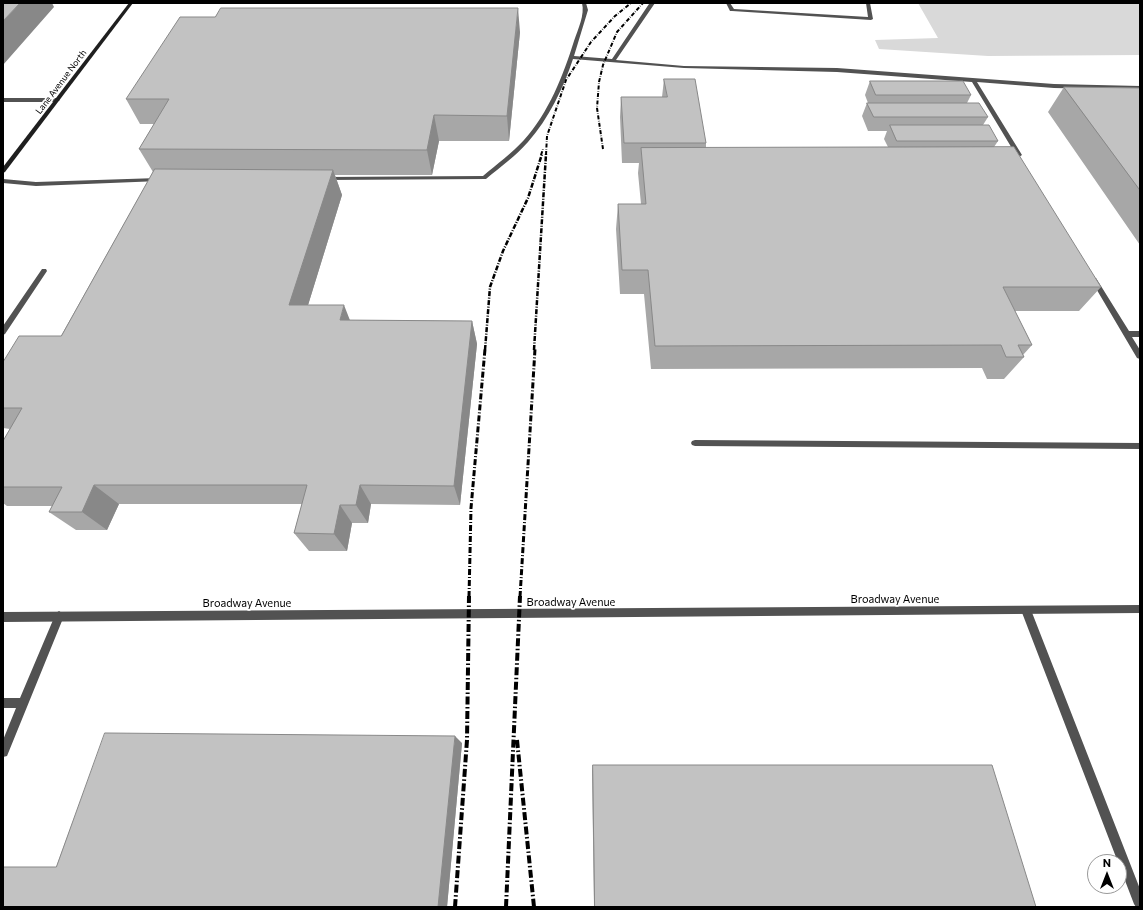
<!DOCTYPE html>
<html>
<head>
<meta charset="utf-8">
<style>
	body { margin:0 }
	#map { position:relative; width:1143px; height:910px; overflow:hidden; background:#fff; font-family:Commissioner,sans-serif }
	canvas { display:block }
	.frame { position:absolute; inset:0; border:4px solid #000; pointer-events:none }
	.north { position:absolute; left:1087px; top:854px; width:40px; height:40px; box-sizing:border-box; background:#fff; border:1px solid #999; border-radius:50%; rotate:0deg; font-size:11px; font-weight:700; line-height:16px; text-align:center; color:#000 }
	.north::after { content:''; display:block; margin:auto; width:14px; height:18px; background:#000; clip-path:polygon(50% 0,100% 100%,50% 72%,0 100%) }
</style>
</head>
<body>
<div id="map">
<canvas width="1143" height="910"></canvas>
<div class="frame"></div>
<div class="north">N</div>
</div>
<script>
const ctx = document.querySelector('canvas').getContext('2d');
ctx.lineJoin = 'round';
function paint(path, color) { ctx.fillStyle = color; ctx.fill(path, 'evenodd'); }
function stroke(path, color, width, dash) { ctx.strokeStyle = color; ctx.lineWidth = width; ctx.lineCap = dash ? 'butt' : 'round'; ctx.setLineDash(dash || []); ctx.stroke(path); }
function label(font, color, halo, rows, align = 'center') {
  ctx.font = font + ' Commissioner,sans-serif'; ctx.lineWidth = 3.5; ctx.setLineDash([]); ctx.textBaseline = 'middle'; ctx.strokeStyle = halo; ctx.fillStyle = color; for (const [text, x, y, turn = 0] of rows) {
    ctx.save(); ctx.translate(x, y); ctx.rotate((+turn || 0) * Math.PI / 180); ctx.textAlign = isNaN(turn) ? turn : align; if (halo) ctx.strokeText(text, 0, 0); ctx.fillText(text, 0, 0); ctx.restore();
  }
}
const green = new Path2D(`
	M918,3H1140V55L988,56L879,49L875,40L938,38Z`);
const service = new Path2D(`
	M582,3H586L588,10L574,56L612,59L649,4L655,3L616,60L684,66L837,68L1054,84L1140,86V90L1054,88L977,82L1022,155L1019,157L1016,155L972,82L837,72L684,68L573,59C563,89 549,118 528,142C516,156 500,167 486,179L324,180L323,179L326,177L483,176C497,164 512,153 524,140C549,112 563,76 574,41C578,29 585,15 582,3Z
	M726,3H730L734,9L868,17L866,3H870L873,19L871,20L732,11H730Z
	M3,98H57L60,100L57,102H3Z
	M158,178L161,180L160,181L36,186L3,183V179L36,182Z
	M42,269H46L47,271L5,334L3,335V326Z
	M1092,278H1096L1129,331H1140V337H1132L1140,350V359L1137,358L1091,280Z
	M695,440L1140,443V449L695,446L692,445L691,443L692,441Z
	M1026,606L1029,607L1031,610L1140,889V907H1136L1134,904L1021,610L1023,607Z
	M59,611L62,613L64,616L7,756L3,757V740L16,708H3V698H20L56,613Z`);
const minor = new Path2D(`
	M1140,605V613L3,622V612Z`);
const secondary = new Path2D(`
	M129,3H133L5,172L3,173V167Z`);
const railFar3 = new Path2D(`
	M603,149L597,108L599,82L603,65L617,32L643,3
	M541,155L543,149
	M546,155L547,136L566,80L591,42L615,16L631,3`);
const railFar2 = new Path2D(`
	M485,350L490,287L503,251L528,198L542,154
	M534,350L546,154`);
const railFar1 = new Path2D(`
	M469,597L471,508L485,349
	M520,597L535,349`);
const rail = new Path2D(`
	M517,740L534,907
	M455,907L467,740L469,596
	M506,907L520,596`);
const wall = new Path2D(`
	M520,32L509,141H439L432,175H335L342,195L308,305L350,320L472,321L477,344L460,505L371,504L368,523H352L347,551H309L294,533L302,504H119L107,530H76L49,512L52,506H7L3,503V441L10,429L3,428V362L61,336L153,172L139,149L154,124H140L126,99Z
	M664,79L706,143V148L888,147L884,139L887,131H868L862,116L867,103H868L865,95L870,81L971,95L967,103L988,117L983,125L998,141L994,147L1101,287L1079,311H1015L1032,345L1023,355L1024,357L1004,379H987L982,368L651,369L644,294H620L616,229L618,204H641L638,173L639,163H622L620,117L621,97H662Z
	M1064,87L1140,88V245L1048,112Z
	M462,743L447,907H3V867H56Z
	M593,765L1036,907H594L592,771Z`);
const shadedWall = new Path2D(`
	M20,3H52L54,7L3,65V21Z
	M518,8L520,32L509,141L507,116Z
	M434,115L439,141L432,175L427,150Z
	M333,170L342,195L301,328L289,305Z
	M344,305L353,328L340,320Z
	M472,321L477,344L460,505L454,486Z
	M94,485L119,504L107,530L82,512Z
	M360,485L371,504L368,523L356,505Z
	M340,505L352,523L347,551L334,534Z
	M455,736L462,743L447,907H438Z`);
const building = new Path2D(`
	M3,3H20L3,21Z
	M221,8H518L507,116L434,115L427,150L139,149L169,99H126L180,17H215Z
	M664,79H695L706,143H624L621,97H667Z
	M870,81H963L971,95H876Z
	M1064,87L1140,88V190Z
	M867,103H979L988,117H874Z
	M890,125H989L998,141H897Z
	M1014,147L1101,287H1003L1032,345H1018L1024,357H1006L1001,345L655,346L648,270H622L618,204H646L641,148Z
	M155,169L333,170L289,305H344L340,320L472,321L454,486L360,485L356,505H340L334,534L294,533L307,485H94L82,512H49L62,487H3V441L22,408H3V362L19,336H61Z
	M105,733L455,736L438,907H3V867H56Z
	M593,765H992L1036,907H595Z`);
const farStreetnames = [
	["Lane Avenue North",61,82,-53]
];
const streetNames = [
	["Broadway Avenue",895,599],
	["Broadway Avenue",571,602],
	["Broadway Avenue",247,603]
];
paint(green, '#d9d9d9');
paint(service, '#525252');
paint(minor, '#525252');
paint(secondary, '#1f1f1f');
stroke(railFar3, '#000', 2, [4, 1.5, 0.5, 1.5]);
stroke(railFar2, '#000', 2.5, [5, 1.5, 1, 1.5]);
stroke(railFar1, '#000', 3, [6, 2, 1, 2]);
stroke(rail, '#000', 4, [8, 2.5, 1.5, 2.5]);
paint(wall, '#a7a7a7');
paint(shadedWall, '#888');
paint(building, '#c2c2c2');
stroke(building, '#888', 1);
label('9px', '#000', '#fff', farStreetnames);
label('11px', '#000', '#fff', streetNames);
</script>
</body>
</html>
